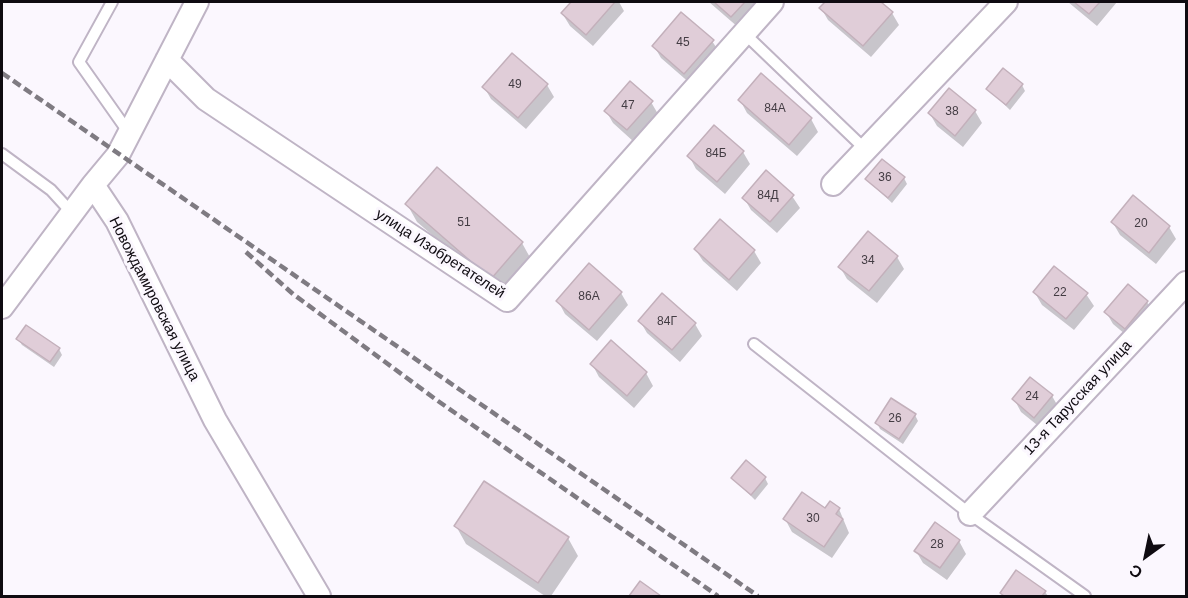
<!DOCTYPE html>
<html>
<head>
<meta charset="utf-8">
<style>
	body { margin:0 }
	#map { position:relative; width:1188px; height:598px; overflow:hidden; background:#fbf7fe; font-family:Arial,sans-serif }
	canvas { display:block }
	.frame { position:absolute; inset:0; border:3px solid #0f0b11; pointer-events:none }
	.north { position:absolute; left:1116px; top:526px; width:60px; height:60px; -webkit-text-stroke:4px #fbf7fe; paint-order:stroke; rotate:213deg; font-size:16px; font-weight:700; line-height:24px; text-align:center; color:#0f0b11 }
	.north::after { content:''; display:block; margin:auto; width:21px; height:27px; background:#0f0b11; clip-path:polygon(50% 0,100% 100%,50% 72%,0 100%) }
</style>
</head>
<body>
<div id="map">
<canvas width="1188" height="598"></canvas>
<div class="frame"></div>
<div class="north">С</div>
</div>
<script>
const ctx = document.querySelector('canvas').getContext('2d');
ctx.lineJoin = 'round';
function paint(path, color) { ctx.fillStyle = color; ctx.fill(path, 'evenodd'); }
function stroke(path, color, width, dash) { ctx.strokeStyle = color; ctx.lineWidth = width; ctx.lineCap = dash ? 'butt' : 'round'; ctx.setLineDash(dash || []); ctx.stroke(path); }
function label(font, color, halo, rows, align = 'center') {
  ctx.font = font + ' Arial,sans-serif'; ctx.lineWidth = 6; ctx.setLineDash([]); ctx.textBaseline = 'middle'; ctx.strokeStyle = halo; ctx.fillStyle = color; for (const [text, x, y, turn = 0] of rows) {
    ctx.save(); ctx.translate(x, y); ctx.rotate((+turn || 0) * Math.PI / 180); ctx.textAlign = isNaN(turn) ? turn : align; if (halo) ctx.strokeText(text, 0, 0); ctx.fillText(text, 0, 0); ctx.restore();
  }
}
const shadow = new Path2D(`
	M573,2H619L624,11L593,46L570,26L562,13Z
	M709,2H762L739,28Z
	M827,2H879L892,13L899,25L871,57L828,20L821,8Z
	M1068,2H1117L1097,26Z
	M712,41L720,53L692,85L661,58L654,46Z
	M547,85L554,97L526,129L491,99L484,87Z
	M1022,85L1025,91L1010,110L988,89Z
	M740,100L811,119L818,132L797,156L747,113Z
	M651,102L658,114L634,142L613,123L606,111Z
	M975,111L982,123L963,147L937,126L930,114Z
	M743,152L750,164L725,194L696,169L689,156Z
	M904,178L907,184L892,203L867,180Z
	M792,196L800,208L777,233L751,210L744,198Z
	M407,204L522,243L532,261L502,295L417,222Z
	M1113,223L1169,227L1176,239L1156,264L1120,235Z
	M695,249L754,251L761,263L737,291L703,261Z
	M897,257L904,269L877,303L847,279L840,267Z
	M1128,286L1147,302L1154,315L1132,340L1113,324L1106,312Z
	M621,293L628,305L597,341L565,314L558,301Z
	M1035,293L1086,294L1094,306L1074,330L1042,305Z
	M640,321L695,324L702,336L680,362L647,333Z
	M18,339L59,349L62,355L54,367L22,345Z
	M611,343L646,373L653,386L634,408L599,377L592,364Z
	M1052,396L1059,408L1042,429L1021,412L1014,399Z
	M915,415L918,421L903,444L880,429L877,423Z
	M733,478H765L768,484L755,500Z
	M839,509L849,533L832,558L792,532L785,519Z
	M456,526L568,538L578,556L551,596H545L466,544Z
	M959,541L966,554L947,580L923,563L916,551Z
	M1045,592L1048,596H1003L1001,593Z`);
const building = new Path2D(`
	M571,2H615L586,35L561,13Z
	M714,2H745L731,17Z
	M825,2H881L893,12L863,46L819,8Z
	M1074,2H1100L1089,14Z
	M681,12L714,40L684,74L652,46Z
	M512,53L548,84L518,118L482,87Z
	M1003,68L1023,84L1006,105L986,89Z
	M761,73L812,118L789,145L738,100Z
	M630,81L653,101L627,130L604,111Z
	M949,88L976,110L955,136L928,113Z
	M714,125L744,151L717,182L687,156Z
	M882,159L905,177L888,198L865,179Z
	M437,167L523,242L491,279L405,204Z
	M766,170L794,195L770,222L742,198Z
	M1133,195L1170,226L1149,253L1111,222Z
	M720,219L755,250L729,280L694,249Z
	M868,231L898,256L869,291L838,267Z
	M589,263L622,292L589,330L556,301Z
	M1054,266L1088,293L1066,319L1033,292Z
	M1128,284L1148,301L1125,329L1104,312Z
	M662,293L696,323L672,350L638,321Z
	M26,325L60,348L50,362L16,339Z
	M611,340L647,372L627,396L590,364Z
	M1030,377L1053,395L1034,418L1012,399Z
	M891,398L916,414L899,439L875,423Z
	M746,460L766,477L751,495L731,478Z
	M484,481L569,537L538,583L454,526Z
	M802,492L825,508L830,501L840,508L836,514L843,519L824,547L783,519Z
	M935,522L960,540L940,568L914,551Z
	M1016,570L1046,591L1042,596H1004L1000,593Z
	M640,581L661,596H629Z`);
const lane = new Path2D(`
	M112,2L79,62L129,133
	M744,33L866,150
	M2,154L51,190L72,213
	M754,344L970,514L1085,596`);
const street = new Path2D(`
	M197,2L118,155L93,185L117,221L215,420L319,596
	M167,60L206,99L507,300L772,2
	M833,184L1006,2
	M2,307L93,185
	M970,514L1186,283`);
const rail = new Path2D(`
	M2,73L758,596
	M246,252L293,294L438,401L718,596`);
const numberNames = [
	["45",683,43],
	["49",515,85],
	["47",628,106],
	["84А",775,109],
	["38",952,112],
	["84Б",716,154],
	["36",885,178],
	["84Д",768,196],
	["51",464,223],
	["20",1141,224],
	["34",868,261],
	["22",1060,293],
	["86А",589,297],
	["84Г",667,322],
	["24",1032,397],
	["26",895,419],
	["30",813,519],
	["28",937,545]
];
const streetNames = [
	["улица Изобретателей",440,254,33],
	["Новождамировская улица",154,299,63],
	["13-я Тарусская улица",1078,398,-47]
];
paint(shadow, '#0003');
paint(building, '#e0cdd8');
stroke(building, '#c3b0bb', 1.5);
stroke(lane, '#bfb4c5', 14);
stroke(street, '#bfb4c5', 26);
stroke(lane, '#fff', 10);
stroke(street, '#fff', 22);
stroke(rail, '#7f7b82', 4.5, [9, 4.5]);
label('12px', '#433c43', null, numberNames);
label('15px', '#0f0b11', '#fbf7fe', streetNames);
</script>
</body>
</html>
